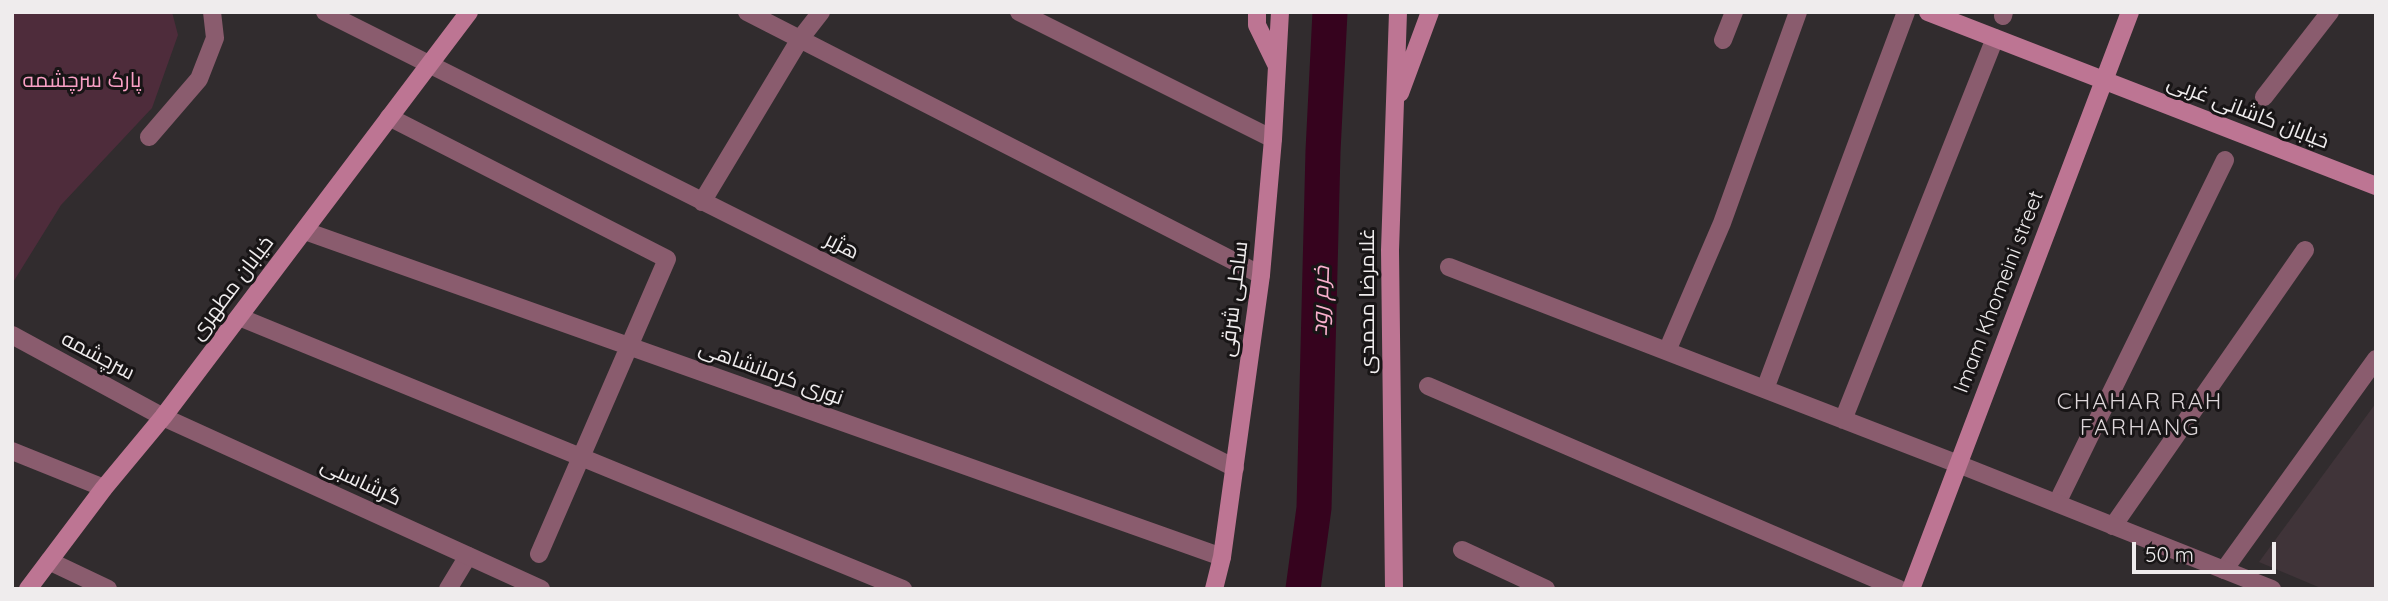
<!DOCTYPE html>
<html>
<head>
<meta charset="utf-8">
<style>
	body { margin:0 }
	#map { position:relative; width:2388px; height:601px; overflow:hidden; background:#312c2e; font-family:Quicksand,sans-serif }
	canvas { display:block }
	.frame { position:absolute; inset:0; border:14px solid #efeced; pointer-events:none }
	.scale { position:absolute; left:2132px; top:542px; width:144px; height:32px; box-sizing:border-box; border:4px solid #efeced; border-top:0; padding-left:9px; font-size:21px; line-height:24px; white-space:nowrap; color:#efeced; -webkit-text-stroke:5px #181516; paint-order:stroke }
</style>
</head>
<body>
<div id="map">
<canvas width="2388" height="601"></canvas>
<div class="frame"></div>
<div class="scale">50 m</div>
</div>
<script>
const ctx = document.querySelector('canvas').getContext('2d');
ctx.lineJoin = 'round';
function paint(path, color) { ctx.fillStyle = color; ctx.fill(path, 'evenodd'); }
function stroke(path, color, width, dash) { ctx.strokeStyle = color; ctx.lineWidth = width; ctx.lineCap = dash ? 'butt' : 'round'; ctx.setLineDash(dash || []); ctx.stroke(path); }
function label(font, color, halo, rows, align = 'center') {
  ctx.font = font + ' Quicksand,Cairo,sans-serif'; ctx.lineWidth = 6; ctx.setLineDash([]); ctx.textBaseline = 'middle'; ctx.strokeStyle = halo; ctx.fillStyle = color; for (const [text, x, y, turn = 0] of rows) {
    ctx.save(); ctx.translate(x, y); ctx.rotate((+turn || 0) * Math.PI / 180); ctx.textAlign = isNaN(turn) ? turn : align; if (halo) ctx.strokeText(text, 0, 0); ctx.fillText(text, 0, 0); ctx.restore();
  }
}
const built = new Path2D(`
	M2376,403V589H2323L2259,562Z`);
const green = new Path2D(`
	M12,12H172L178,35L152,108L61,205L12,284Z`);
const river = new Path2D(`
	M1303,589L1314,508L1323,151L1330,12`);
const minor = new Path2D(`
	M325,12L1235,468
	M747,12L1261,275
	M1019,12L1273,139
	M2003,16L2004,12
	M1723,40L1734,12
	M2264,97L2330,12
	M389,117L667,259L539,554
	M149,137L199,79L215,38L212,12
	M702,202L800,39L821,12
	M305,231L1222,557
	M1449,267L1958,464
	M239,317L903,589
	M1667,351L1722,223L1798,12
	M1428,386L1899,589
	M1765,389L1906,12
	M1843,420L1995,38
	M12,451L104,488
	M2057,503L2225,160
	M2113,526L2305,250
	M1462,550L1546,589
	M49,561L108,589
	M2224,570L2376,359
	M448,589L468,556`);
const tertiary = new Path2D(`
	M12,335L163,417L541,589
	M1958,464L2272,589`);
const secondary = new Path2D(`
	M1257,12V25L1276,64
	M1928,12L2376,186
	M1400,93L1430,12
	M28,589L104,488L163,417L469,12
	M1214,589L1222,557L1261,275L1273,139L1280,12
	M1394,589L1390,250L1398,12
	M1911,589L2130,12`);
const parkNames = [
	["پارک سرچشمه",82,81]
];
const streetNames = [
	["خیابان کاشانی غربی",2248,112,21],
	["هژبر",842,246,27],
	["خیابان مطهری",232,288,-53],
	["Imam Khomeini street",1999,292,-69],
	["ساحلی شرقی",1234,299,-83],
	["غلامرضا محمدی",1368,301,-90],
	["سرچشمه",98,356,28],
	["نوری کرمانشاهی",771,373,20],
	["گرشاسبی",361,482,25]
];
const waterNames = [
	["خرم رود",1321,301,-88]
];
const neighbourhoodNames = [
	["CHAHAR RAH",2140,402],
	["FARHANG",2140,428]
];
paint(built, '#403439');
paint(green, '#4e2c3b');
stroke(river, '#36031e', 35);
stroke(minor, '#8a5c6e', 18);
stroke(tertiary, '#8a5c6e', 18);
stroke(secondary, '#bd7593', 18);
label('21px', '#f9a0c5', '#181516', parkNames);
label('21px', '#efeced', '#181516', streetNames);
label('italic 23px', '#f9b0cd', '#181516', waterNames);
ctx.letterSpacing = '2px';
label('23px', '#ddd6d9', '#181516', neighbourhoodNames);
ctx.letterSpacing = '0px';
</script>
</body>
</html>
